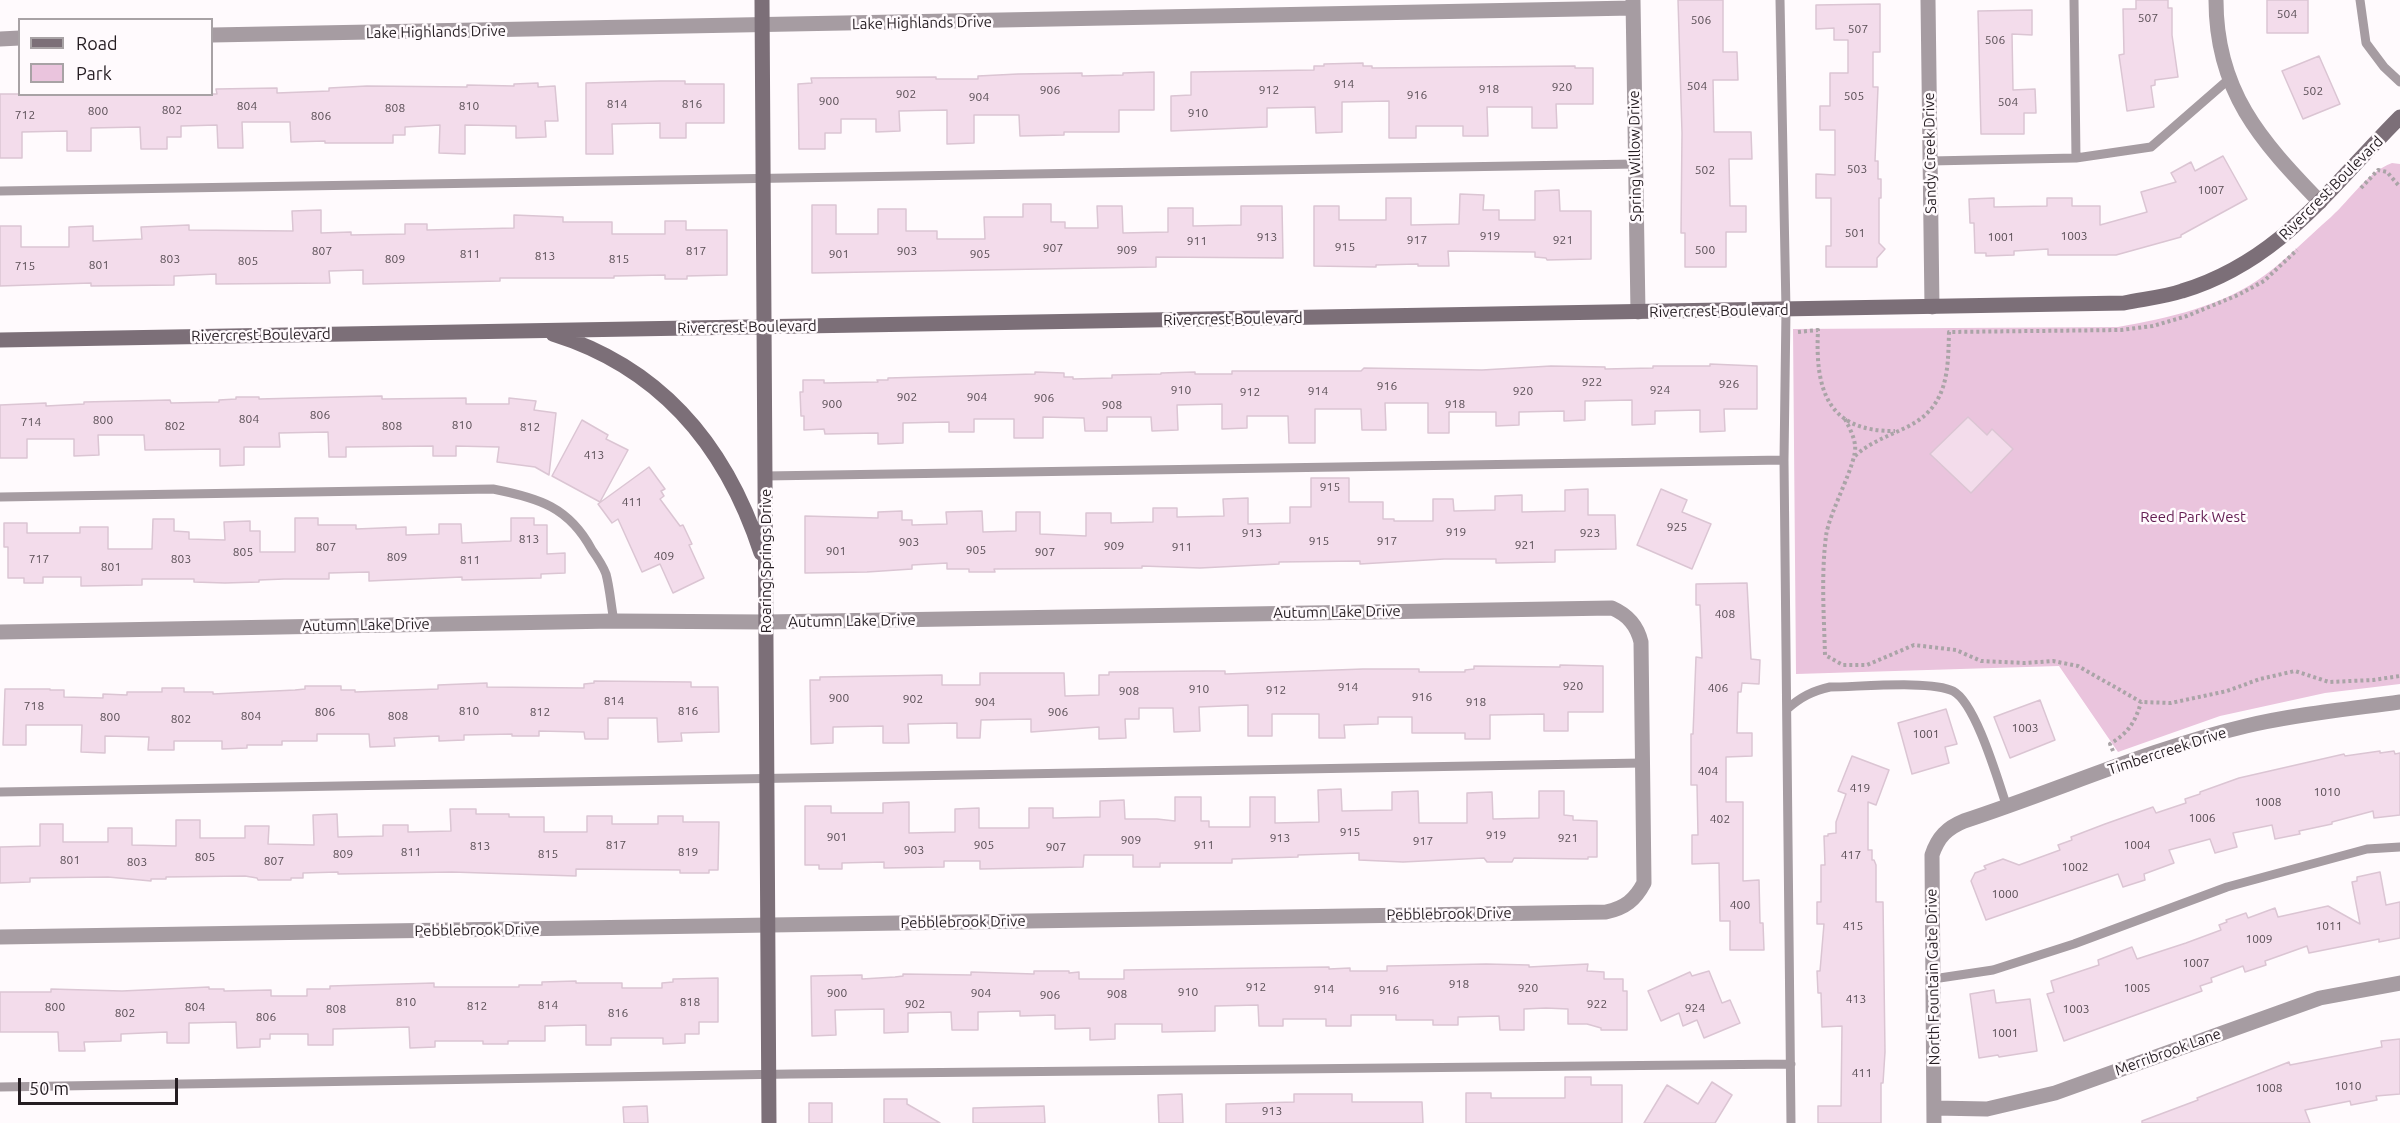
<!DOCTYPE html>
<html>
<head>
<meta charset="utf-8">
<style>
	body { margin:0 }
	#map { position:relative; width:2400px; height:1123px; overflow:hidden; background:#fffafd; font-family:Ubuntu,sans-serif }
	canvas { display:block }
	.legend { position:absolute; left:18px; top:18px; width:195px; height:78px; box-sizing:border-box; background:#fffafd; border:2px solid #a8a2a5; margin:0; padding:8px 10px; list-style:none; font-size:18px; color:#251d22 }
	.legend li { display:flex; align-items:center; gap:12px; height:30px }
	.legend b { width:30px; border:2px solid #a8a2a5 }
	.scale { position:absolute; left:18px; top:1078px; width:160px; height:27px; box-sizing:border-box; border:3px solid #251d22; border-top:0; padding-left:8px; font-size:18px; line-height:21px; white-space:nowrap; color:#251d22; -webkit-text-stroke:4px #fffafd; paint-order:stroke }
</style>
</head>
<body>
<div id="map">
<canvas width="2400" height="1123"></canvas>
<ul class="legend">
<li><b style="height:8px;background:#7c6f78"></b>Road</li>
<li><b style="height:16px;background:#eac4dd"></b>Park</li>
</ul>
<div class="scale">50 m</div>
</div>
<script>
const ctx = document.querySelector('canvas').getContext('2d');
ctx.lineJoin = 'round';
function paint(path, color) { ctx.fillStyle = color; ctx.fill(path, 'evenodd'); }
function stroke(path, color, width, dash) { ctx.strokeStyle = color; ctx.lineWidth = width; ctx.lineCap = dash ? 'butt' : 'round'; ctx.setLineDash(dash || []); ctx.stroke(path); }
function label(font, color, halo, rows, align = 'center') {
  ctx.font = font + ' Ubuntu,sans-serif'; ctx.lineWidth = 5; ctx.setLineDash([]); ctx.textBaseline = 'middle'; ctx.strokeStyle = halo; ctx.fillStyle = color; for (const [text, x, y, turn = 0] of rows) {
    ctx.save(); ctx.translate(x, y); ctx.rotate((+turn || 0) * Math.PI / 180); ctx.textAlign = isNaN(turn) ? turn : align; if (halo) ctx.strokeText(text, 0, 0); ctx.fillText(text, 0, 0); ctx.restore();
  }
}
const green = new Path2D(`
	M2392,163L2400,164V684L2325,693L2220,716L2118,752L2059,666L1796,674L1793,329L2118,327C2168,318 2224,306 2265,275C2288,258 2309,236 2331,217C2352,198 2366,173 2392,163Z`);
const building = new Path2D(`
	M1678,0H1723V52H1737L1738,80H1713L1714,132H1751L1752,159H1729L1730,206H1746V232H1726V267H1685V233H1681L1682,133Z
	M2136,0H2168V8H2172V35L2178,77L2155,80V85L2151,86L2154,107L2127,111L2119,55L2124,54L2123,9H2136Z
	M2267,0H2308V33H2267Z
	M1880,4V52H1873V87H1878L1875,161H1878V179H1881V198H1879V243L1885,249L1877,258V267H1826V246H1831V198H1816V174L1835,175V130H1820V106H1830V73H1848V40H1834V28L1816,29V5Z
	M2032,10V35L2012,34L2013,90L2035,89L2036,113H2024V134H1981L1978,11Z
	M2319,56L2340,104L2303,119L2282,71Z
	M1363,63V66H1372V68L1575,66V68H1593V104H1556L1557,128H1532V107H1487L1488,136H1463V126H1416V138H1389V101L1342,102V132L1316,133L1315,107L1267,108V127L1171,131V96L1191,95V72L1314,70V66H1324V64Z
	M1154,72V110H1119V132H1064V135L1020,136L1019,115H974V143L947,144V110L899,111L900,131L876,132V119H841V133H825V149H799L798,84L812,83L811,78L936,77V79H978V76L1018,74L1082,73V76L1123,75V73Z
	M660,81H685V84H724V123H686V138H660V123L612,124L613,154H586V83Z
	M538,83V87L555,86L558,121H545L546,137L516,138V126L465,125V154L439,153L440,125L405,127V135H393V143H325V141L291,142L290,122H242L243,148H218L217,125L181,126V137H167V149H141L140,127L91,128V151H67V131L22,132V158H0V94H217L216,89L277,88V93L329,91V88L367,86L467,87V85L514,86V84Z
	M2223,156L2247,199L2181,235V237L2116,255H2048V249L2014,251V255L1986,256V253H1975L1974,223H1970L1969,199L1994,198V207L2047,206V198H2072V206H2100V225L2147,212L2141,192L2176,182L2171,173L2191,162L2195,171Z
	M1559,190L1560,211H1591V259L1547,260L1546,258L1535,257V252L1448,251L1449,266H1418V264L1376,265V267L1314,266V206H1339V220H1386V198H1411V225L1459,224L1460,194L1484,195L1483,210H1499V220H1535V191Z
	M1023,204H1051V222H1065V228H1098L1097,206H1122L1123,233L1168,232V208H1193V226L1241,225V206H1282L1283,258L1156,257V267L812,273V205H836V234H878V209H906V231H937V239H985L984,217H1023Z
	M321,210V233L351,232V235L405,234V224H427V230L514,228V215L563,217V222H612V234H665V221H686V230H727V275L687,276V279H665V275L614,276V278H500V281L363,284V270L329,271L330,283L216,284V274L174,276V285L91,286V283L0,286V226H21V247H69V227L93,226V241L142,239L141,227L189,225V230L293,231L292,211Z
	M1710,364L1757,366V409H1724L1725,431L1700,432V410L1655,411V424L1632,425V400L1585,401V420L1564,421V411L1519,412V425L1496,426V412H1449V433H1428V403H1385L1386,430H1362L1361,409H1315V443H1289L1288,416H1247V428L1222,429V404L1177,405L1178,430L1152,431L1151,417H1107V431H1085L1084,418L1043,417V438H1014V419H974V432H949V422L903,423V443L878,444V433L825,434L824,429L804,430V416H801L800,392H803V380H824V383L878,382L877,380H888V378L1035,374V372L1064,373V377H1073V379L1112,378V375L1161,374V373L1195,372V374H1232V371H1361L1364,368L1482,370L1551,366L1605,367V369L1653,368V366H1710Z
	M382,396V399L466,398V404H509V398L536,401L534,410L556,413L549,475L535,467L497,462L499,447L456,446V456H433V446L346,447V457H329L328,432L279,433L280,447H244V465L220,466V449L145,450L144,435H98L99,455L74,456V439H27V458H0V405L46,403V406L84,404V402L170,400L171,403L219,402V400L236,399V397H259V399Z
	M1968,417L1987,435L1992,429L2013,449L1971,493L1930,454Z
	M582,420L608,435L606,439L628,450L600,502L552,476Z
	M649,467L665,489L661,491L664,496L660,499L680,526L683,525L692,544L689,545L704,578L673,593L660,564L642,572L618,519L612,523L598,504Z
	M1311,478H1349V502H1383V519H1394V521H1433V499H1453L1454,511L1495,510V496L1522,495V512L1565,511V490L1588,489V515H1615L1616,549L1555,550V562L1496,563V559H1444L1360,564V561L1279,562V564L1200,568L1142,566V568L994,569L995,572H969V569H947V563L912,565V569L867,572L805,573V516L878,518V512L902,511V520H912V525L947,524L946,512L982,511L983,532L1016,531V512H1040V534L1086,536V513H1111V523L1153,522V508H1177V517L1224,516L1223,499L1248,498V524L1290,523V507H1311Z
	M1661,489L1687,500L1682,512L1711,524L1692,569L1637,545Z
	M295,518H318V525H356V529L406,527V535L439,534V524H461L462,543L511,541V518H534V525H547V554L565,553V573L541,574V578L462,580V577L369,581V572L329,573V579H284L259,580V582L225,583L194,582V579H142V585L81,586V577H43V583H24V578H8V547H4V523H27V533H80V527H108V549H152L153,519H174V531L189,532V539L225,540L224,522L250,521V531H260V552H295Z
	M1747,583L1751,659L1760,660L1759,684L1742,683L1741,692H1738L1737,733H1752V756L1726,757V802H1743V881L1759,880L1760,923H1763L1764,950H1730V921H1720L1719,863L1692,864V835H1698L1697,785H1691V734H1693L1696,657L1702,658L1700,605H1696V584Z
	M1560,665L1603,666V712H1568V731H1544V714L1490,715V739H1465V733H1412V717H1378V724L1344,725L1345,738H1319V714H1272V736H1248V705L1199,707L1200,731L1174,732L1173,708H1139V719H1125L1126,738L1099,739V727L1031,732V719L981,720L980,738H957V723L908,724L909,743H883V726L833,727V743L811,744L810,680H820V677L942,675V685H980V673H1064L1065,696L1099,695V675H1109V672L1205,671H1225V674L1363,669H1419V672H1465V670L1474,669V666L1560,667Z
	M594,681L691,682V687H718L719,732L681,733L682,741L658,742L657,718H608V739H585L584,732L539,731V736H512V734L464,735V740L439,741V736L394,738L395,746L370,747L369,734H317V741H282V745H247V748L222,749V741H174V750H148L149,737L105,736V753L81,752L82,725H26V745H3L5,689H50V690H64V697L103,698V694L127,695V692H162V688H184V692H213V694L295,690L305,689V686H341V690H355V692L438,689V685L487,683V687L584,688V684L594,683Z
	M2040,700L2055,740L2010,758L1994,717Z
	M1946,709L1957,744L1945,747L1949,763L1912,774L1898,723Z
	M2380,751V753L2394,751L2395,754L2400,753V815L2374,818L2373,811L2332,822V824L2299,831L2300,834L2275,839L2272,825L2233,833L2237,847L2215,853L2210,839L2169,850L2174,863L2144,874L2145,880L2123,887L2118,874L1986,920L1971,881L1975,873L1986,869L1984,866L2003,859L2019,865L2060,850L2058,845L2072,840L2071,837L2105,824L2153,807L2156,813L2186,803L2185,799L2200,794V792L2239,778L2344,754L2345,756Z
	M1852,756L1889,770L1876,805L1868,802V850H1872V860H1874L1876,865V902H1883L1885,1052L1883,1083H1881V1123H1818V1106H1841L1842,1026L1822,1027L1821,993H1818L1817,971H1820L1824,924H1817V902H1821V865H1825L1824,836H1828V834L1836,833V822L1846,794L1838,791Z
	M1341,789L1342,811L1392,810V792L1418,791L1419,823H1467V793L1492,792L1493,819L1539,818V791H1564V815L1573,816V820L1597,821V857H1588V859L1514,858L1512,862H1487L1484,858L1403,862L1359,860V853L1298,855V857L1232,859V863H1160V867H1133V855H1084L1083,867L980,869V861H944V867L884,868V862L842,863V869H819V865H805V806H831V813H883V803L909,802V833L955,832V809L979,808V828H1029V808H1053V818L1100,817V801L1124,800L1125,819H1157L1175,821V797H1201V821H1209V827H1250V797H1275V823L1319,822L1318,790Z
	M450,809H476V814H509V817H544V832H587V816H612V824H658V816H683V822H719L718,870H709V873H680V870L576,869V876L452,872L338,874V872L303,873V878H291V880H258L257,878L245,876L166,877V879H151V881L108,877L30,878V882L0,883V847L40,846V824H63V842H108V828H132V845L176,846V820H200V838H245V826H269L268,844L314,845L313,815L337,814L338,837L383,836V825H408V832L451,831Z
	M2380,872L2386,905L2400,902V938L2379,942V939L2309,953L2307,946L2265,961L2266,965L2245,972L2243,966L2211,978L2212,982L2200,986L2202,991L2064,1041L2047,994L2054,992L2051,981L2099,965L2098,960L2132,947L2137,959L2186,943L2221,930L2219,925L2227,922L2226,920L2246,913L2248,918L2275,908L2278,917L2328,906L2360,924L2352,882L2357,881V877Z
	M1486,964L1529,965V967L1588,964L1587,971L1604,972V979H1623V991H1627V1030H1601V1028L1587,1024H1568V1009L1546,1008L1524,1009V1030H1500L1499,1016L1458,1017V1025H1433V1020H1396V1015H1351V1026H1326V1019H1283V1026H1259L1258,1005L1215,1006V1031L1162,1032V1024H1115V1039L1090,1040V1028L1055,1029V1015L1020,1016V1011L978,1012V1030H952L951,1012L908,1013V1032L884,1033V1009L835,1010L836,1035L812,1036L811,976L862,975V979L895,977L903,976V974L971,975V972L1034,974V971H1069V973L1079,972V979H1124V970L1329,967V969L1350,968V971H1387V966Z
	M1709,971L1722,1003L1730,1000L1740,1023L1704,1038L1697,1020L1683,1026L1679,1013L1661,1021L1648,991L1690,972L1692,976Z
	M718,978V1022H699V1034H685V1043L663,1044V1038H611V1045H586V1025L545,1026V1041H508V1044H483V1041H435V1047L410,1048L409,1027L333,1029V1045H308V1034H270V1039H260V1047L237,1048L236,1022L189,1023V1043H167V1032L121,1034V1041L84,1042L85,1051H59L58,1032H0V992H51V989L122,991L209,987V989H224V991L271,990V996H307V989H330V986L434,983V987H519V985H542V982L576,981V983H622V988H662V983L673,982V979Z
	M1994,990L1996,1003L2030,999L2037,1051L1999,1057L1998,1055L1979,1058L1970,994Z
	M2400,1039V1094L2376,1096L2377,1100L2351,1105L2350,1101L2305,1110L2310,1123H2142V1121L2198,1100L2197,1098L2207,1094L2289,1062L2290,1065L2382,1047L2381,1041Z
	M1565,1077H1591V1085H1622V1123H1466V1093H1491V1098H1565Z
	M1712,1082L1732,1095L1715,1123H1644L1667,1085L1698,1104Z
	M1182,1094L1183,1123H1159L1158,1095Z
	M1294,1094H1352V1102H1422L1423,1123H1226V1104L1294,1102Z
	M884,1099H907V1104L940,1123H884Z
	M809,1103H832V1123H809Z
	M647,1106L648,1123H624L623,1107Z
	M1044,1106L1045,1123H973V1108Z`);
const path = new Path2D(`
	M2361,188L2378,170L2387,172L2400,187
	M1798,332L1818,330C1815,389 1827,432 1895,431
	M1845,419C1849,427 1854,436 1855,445C1858,462 1829,512 1826,536C1821,576 1824,616 1825,655L1843,665H1867L1914,645L1956,650L1981,661L2025,663L2053,661L2078,666L2141,702L2171,703L2227,691L2260,679L2295,671L2329,682L2373,680L2400,676
	M1855,456C1870,442 1889,436 1907,427C1948,407 1948,372 1949,332L2121,330L2153,326L2187,316L2238,295L2264,281L2297,250
	M2113,751L2110,744C2128,733 2135,723 2141,702`);
const lane = new Path2D(`
	M1780,0L1786,310L1784,460L1791,1123
	M2360,0L2366,43L2384,67L2400,82
	M2076,158L2151,147L2228,80
	M1930,161L2076,158L2074,0
	M0,191L1636,164
	M765,476L1784,460
	M0,497L493,489C539,498 569,507 592,550C597,557 603,566 606,574C610,589 611,606 614,621
	M1787,709C1801,697 1812,691 1830,687C1858,687 1931,680 1953,691C1976,703 1998,781 2007,807
	M0,792L1642,763
	M1933,979L1993,970L2074,944L2227,887L2367,849L2400,847
	M0,1087L791,1074L1791,1064`);
const street = new Path2D(`
	M1633,0L1638,312
	M1928,0L1932,307
	M2216,0C2216,91 2260,140 2320,202
	M212,35L1633,8
	M0,39L20,38
	M0,632L614,621L766,622L1612,608C1628,615 1637,625 1641,642L1644,883C1635,900 1625,908 1606,912L0,937
	M1934,1108L1987,1109L2055,1093L2320,998L2400,983
	M1934,1123L1932,855C1938,837 1947,828 1964,821C2059,790 2149,749 2246,726C2297,714 2349,709 2400,702`);
const secondary = new Path2D(`
	M762,0L769,1123
	M553,334C662,368 727,448 761,553
	M0,340L2124,303C2143,299 2164,297 2182,291C2281,261 2331,186 2400,117`);
const numberNames = [
	["504",2287,14],
	["507",2148,18],
	["506",1701,20],
	["507",1858,29],
	["506",1995,40],
	["914",1344,84],
	["504",1697,86],
	["920",1562,87],
	["918",1489,89],
	["906",1050,90],
	["912",1269,90],
	["502",2313,91],
	["902",906,94],
	["916",1417,95],
	["505",1854,96],
	["904",979,97],
	["900",829,101],
	["504",2008,102],
	["814",617,104],
	["816",692,104],
	["804",247,106],
	["810",469,106],
	["808",395,108],
	["802",172,110],
	["800",98,111],
	["910",1198,113],
	["712",25,115],
	["806",321,116],
	["503",1857,169],
	["502",1705,170],
	["1007",2211,190],
	["501",1855,233],
	["919",1490,236],
	["1003",2074,236],
	["913",1267,237],
	["1001",2001,237],
	["917",1417,240],
	["921",1563,240],
	["911",1197,241],
	["915",1345,247],
	["907",1053,248],
	["909",1127,250],
	["500",1705,250],
	["807",322,251],
	["817",696,251],
	["903",907,251],
	["811",470,254],
	["901",839,254],
	["905",980,254],
	["813",545,256],
	["803",170,259],
	["809",395,259],
	["815",619,259],
	["805",248,261],
	["801",99,265],
	["715",25,266],
	["922",1592,382],
	["926",1729,384],
	["916",1387,386],
	["910",1181,390],
	["924",1660,390],
	["914",1318,391],
	["920",1523,391],
	["912",1250,392],
	["902",907,397],
	["904",977,397],
	["906",1044,398],
	["900",832,404],
	["918",1455,404],
	["908",1112,405],
	["806",320,415],
	["804",249,419],
	["800",103,420],
	["714",31,422],
	["810",462,425],
	["802",175,426],
	["808",392,426],
	["812",530,427],
	["413",594,455],
	["915",1330,487],
	["411",632,502],
	["925",1677,527],
	["919",1456,532],
	["913",1252,533],
	["923",1590,533],
	["813",529,539],
	["915",1319,541],
	["917",1387,541],
	["903",909,542],
	["921",1525,545],
	["909",1114,546],
	["807",326,547],
	["911",1182,547],
	["905",976,550],
	["901",836,551],
	["805",243,552],
	["907",1045,552],
	["409",664,556],
	["809",397,557],
	["717",39,559],
	["803",181,559],
	["811",470,560],
	["801",111,567],
	["408",1725,614],
	["920",1573,686],
	["914",1348,687],
	["406",1718,688],
	["910",1199,689],
	["912",1276,690],
	["908",1129,691],
	["916",1422,697],
	["900",839,698],
	["902",913,699],
	["814",614,701],
	["904",985,702],
	["918",1476,702],
	["718",34,706],
	["810",469,711],
	["816",688,711],
	["806",325,712],
	["812",540,712],
	["906",1058,712],
	["804",251,716],
	["808",398,716],
	["800",110,717],
	["802",181,719],
	["1003",2025,728],
	["1001",1926,734],
	["404",1708,771],
	["419",1860,788],
	["1010",2327,792],
	["1008",2268,802],
	["1006",2202,818],
	["402",1720,819],
	["915",1350,832],
	["919",1496,835],
	["901",837,837],
	["913",1280,838],
	["921",1568,838],
	["909",1131,840],
	["917",1423,841],
	["817",616,845],
	["905",984,845],
	["911",1204,845],
	["1004",2137,845],
	["813",480,846],
	["907",1056,847],
	["903",914,850],
	["811",411,852],
	["819",688,852],
	["809",343,854],
	["815",548,854],
	["417",1851,855],
	["805",205,857],
	["801",70,860],
	["807",274,861],
	["803",137,862],
	["1002",2075,867],
	["1000",2005,894],
	["400",1740,905],
	["415",1853,926],
	["1011",2329,926],
	["1009",2259,939],
	["1007",2196,963],
	["918",1459,984],
	["912",1256,987],
	["920",1528,988],
	["1005",2137,988],
	["914",1324,989],
	["916",1389,990],
	["910",1188,992],
	["900",837,993],
	["904",981,993],
	["908",1117,994],
	["906",1050,995],
	["413",1856,999],
	["810",406,1002],
	["818",690,1002],
	["902",915,1004],
	["922",1597,1004],
	["814",548,1005],
	["812",477,1006],
	["800",55,1007],
	["804",195,1007],
	["924",1695,1008],
	["808",336,1009],
	["1003",2076,1009],
	["802",125,1013],
	["816",618,1013],
	["806",266,1017],
	["1001",2005,1033],
	["411",1862,1073],
	["1010",2348,1086],
	["1008",2269,1088],
	["913",1272,1111]
];
const streetNames = [
	["Lake Highlands Drive",922,23,-1],
	["Lake Highlands Drive",436,32,-1],
	["Sandy Creek Drive",1930,153,-91],
	["Spring Willow Drive",1635,156,-91],
	["Rivercrest Boulevard",2331,188,-45],
	["Rivercrest Boulevard",1719,311,-1],
	["Rivercrest Boulevard",1233,319,-1],
	["Rivercrest Boulevard",747,327,-1],
	["Rivercrest Boulevard",261,335,-1],
	["Roaring Springs Drive",766,561,-90],
	["Autumn Lake Drive",1337,612,-1],
	["Autumn Lake Drive",852,621,-1],
	["Autumn Lake Drive",366,625,-1],
	["Timbercreek Drive",2167,751,-18],
	["Pebblebrook Drive",1449,914,-1],
	["Pebblebrook Drive",963,922,-1],
	["Pebblebrook Drive",477,930,-1],
	["North Fountain Gate Drive",1933,977,-91],
	["Merribrook Lane",2168,1052,-20]
];
const parkNames = [
	["Reed Park West",2193,517]
];
paint(green, '#eac4dd');
paint(building, '#f3dceb');
stroke(building, '#dbc5d3', 1.5);
stroke(path, '#aaa4a7', 4, [3, 3]);
stroke(lane, '#a69ca2', 9);
stroke(street, '#a69ca2', 15);
stroke(secondary, '#7c6f78', 15);
label('12px', '#584d54', null, numberNames);
label('15px', '#251d22', '#fffafd', streetNames);
label('15px', '#621c51', '#fffafd', parkNames);
</script>
</body>
</html>
